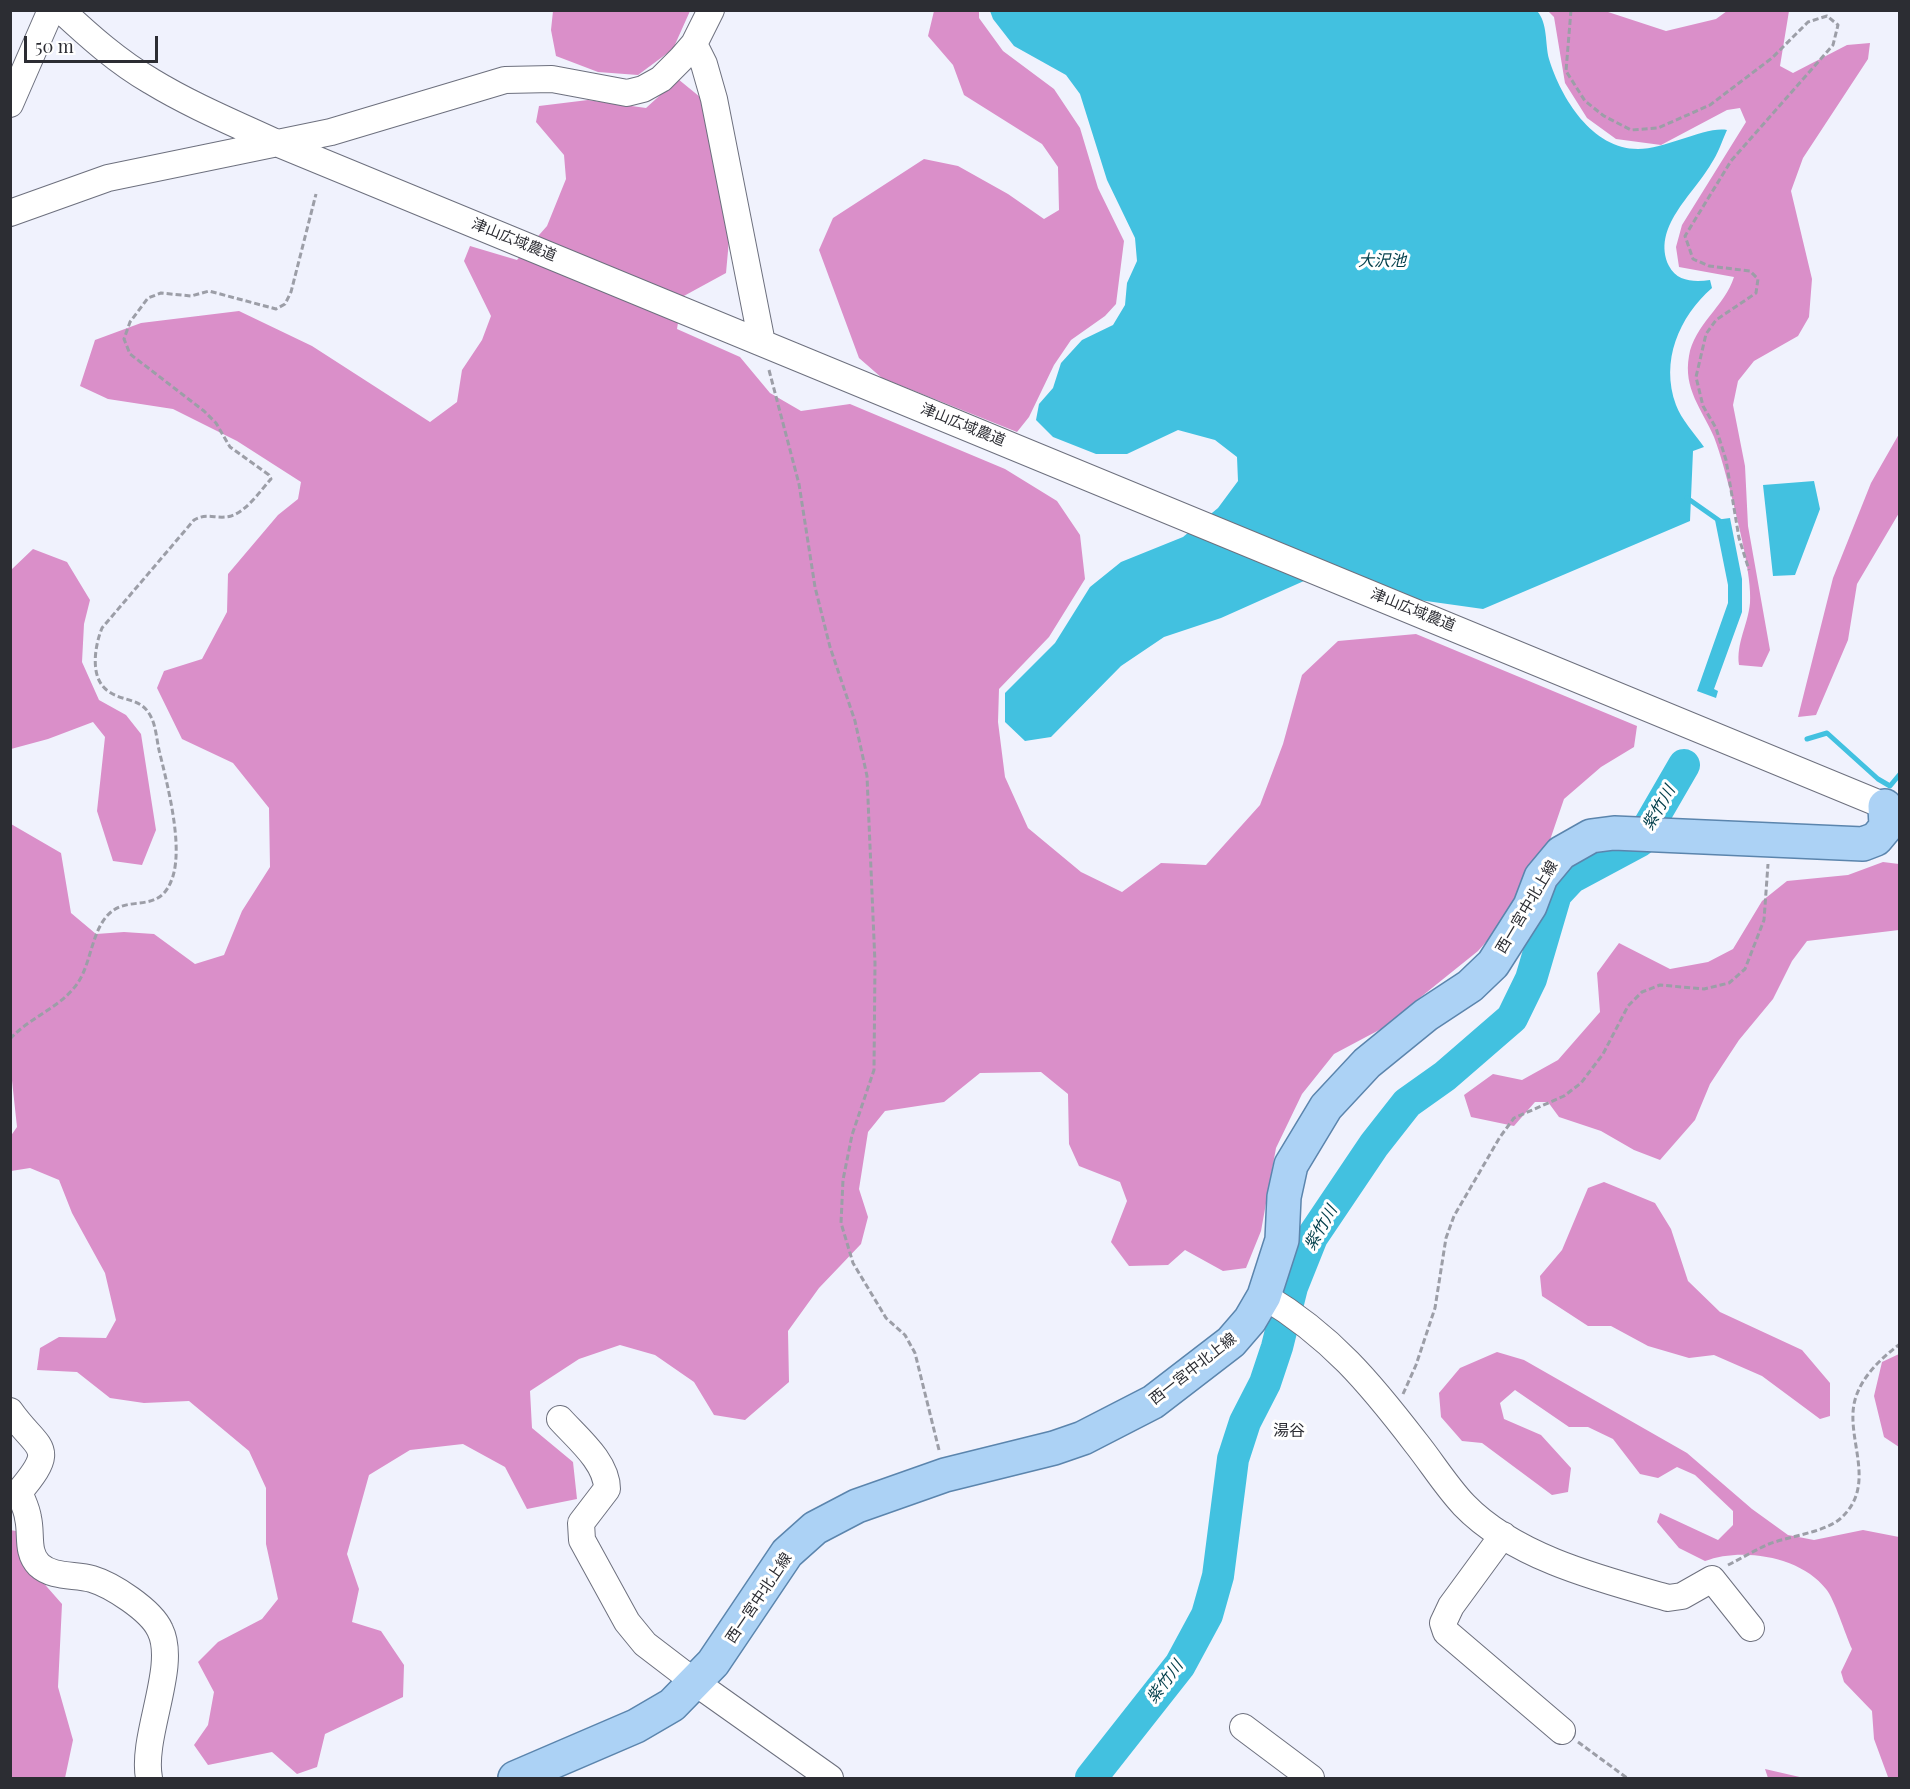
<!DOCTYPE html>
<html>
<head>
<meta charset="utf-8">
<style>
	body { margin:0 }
	#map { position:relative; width:1910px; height:1789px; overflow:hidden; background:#f0f2fd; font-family:"Playfair Display",serif }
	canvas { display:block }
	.frame { position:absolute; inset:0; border:12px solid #2c2d33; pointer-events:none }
	.scale { position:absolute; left:24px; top:36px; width:134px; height:27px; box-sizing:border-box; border:3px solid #2c2d33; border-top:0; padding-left:8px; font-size:18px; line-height:21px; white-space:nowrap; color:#2c2d33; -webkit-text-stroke:4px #fff; paint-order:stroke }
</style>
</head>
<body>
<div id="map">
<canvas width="1910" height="1789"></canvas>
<div class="frame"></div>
<div class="scale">50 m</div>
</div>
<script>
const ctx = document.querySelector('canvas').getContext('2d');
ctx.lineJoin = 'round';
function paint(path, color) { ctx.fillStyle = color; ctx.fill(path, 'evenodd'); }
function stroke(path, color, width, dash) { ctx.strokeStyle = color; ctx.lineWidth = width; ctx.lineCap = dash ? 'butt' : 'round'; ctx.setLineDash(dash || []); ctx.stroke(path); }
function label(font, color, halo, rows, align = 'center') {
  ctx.font = font + ' "Playfair Display","Noto Sans JP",serif'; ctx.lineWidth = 6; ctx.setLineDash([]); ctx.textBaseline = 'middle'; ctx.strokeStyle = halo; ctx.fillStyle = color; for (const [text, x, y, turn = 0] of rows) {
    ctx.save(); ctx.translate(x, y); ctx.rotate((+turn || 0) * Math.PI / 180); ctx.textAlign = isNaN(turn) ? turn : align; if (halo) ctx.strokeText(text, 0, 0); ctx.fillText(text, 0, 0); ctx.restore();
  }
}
const forest = new Path2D(`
	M553,11H690L673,49L638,75L598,72L556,56L551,30Z
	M934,11H979V18L1003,51L1054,89L1080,128L1098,188L1124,241L1116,304L1105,316L1071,340L1054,365L1029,417L1017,432L882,378L859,358L819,250L833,218L924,159L958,166L1008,194L1044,219L1059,210L1058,167L1042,144L964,95L953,65L928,36Z
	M1548,11H1605L1666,31L1716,19L1727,11H1789L1780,66L1793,73L1847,45L1870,43L1868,59L1803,158L1791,191L1812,279L1809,317L1798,336L1754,361L1738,381L1733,405L1745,466L1748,526L1770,650L1762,667L1739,665C1736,643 1748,625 1750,603C1752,576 1738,522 1731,494C1726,476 1721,455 1714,437C1702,409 1683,389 1689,356C1694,325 1725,306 1734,277L1679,267L1676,247L1682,225L1746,122L1740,108L1727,110L1661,145L1616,139L1587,118L1565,83L1554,17Z
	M678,79L700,97L729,240L726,273L682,297L677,329L740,357L770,393L801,411L850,404L1005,469L1057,501L1080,535L1085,579L1049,637L999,689L998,722L1005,777L1028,828L1081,872L1122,892L1161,863L1206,865L1260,805L1283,744L1302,675L1338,641L1416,634L1637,726L1634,747L1601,767L1564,799L1550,840L1509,916L1478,951L1381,1029L1334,1054L1302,1094L1276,1148L1261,1231L1246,1268L1223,1271L1185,1250L1168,1265L1129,1266L1111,1242L1127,1201L1120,1182L1079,1166L1069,1144L1068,1094L1041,1072L980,1073L944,1102L885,1111L868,1132L859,1189L868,1217L861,1244L819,1288L788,1331L789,1382L745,1420L714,1415L694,1382L655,1355L620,1345L579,1359L530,1391L532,1428L573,1462L577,1499L527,1509L505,1467L463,1444L410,1450L369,1475L347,1554L359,1589L352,1622L381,1631L404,1665L403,1697L325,1734L317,1767L297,1774L272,1752L208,1765L194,1745L208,1725L214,1692L198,1662L218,1642L262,1619L278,1599L266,1544V1488L249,1451L189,1401L144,1403L110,1398L77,1372L37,1370L40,1348L59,1337L106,1338L116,1320L105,1273L72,1213L59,1180L30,1168L11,1171L10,1137L17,1127L10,1062L11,824L61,853L71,913L96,934L124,932L154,934L195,964L224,955L242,911L270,867L269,808L233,763L182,739L157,688L164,671L202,659L227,612L228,574L278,515L298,499L301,482L237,441L173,409L108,399L80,386L95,340L141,323L239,311L312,346L430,422L457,402L462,370L482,340L491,316L464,261L470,246L517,260L547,226L566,179L564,155L536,122L539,106L588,100L646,108Z
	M1899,434V513L1857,584L1848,640L1816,715L1798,717L1833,578L1871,483Z
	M33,549L67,562L90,600L84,624L82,662L99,700L126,715L141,734L156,830L142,865L113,861L97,811L105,737L93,722L48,739L11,749V570Z
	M1883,862L1899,864V930L1807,941L1792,961L1773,999L1739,1040L1710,1084L1695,1120L1660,1160L1634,1150L1601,1131L1559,1117L1548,1102H1535L1514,1126L1471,1117L1464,1095L1493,1074L1522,1080L1558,1060L1600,1012L1597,973L1619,943L1670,969L1708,962L1733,949L1762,901L1787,881L1848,875Z
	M1604,1182L1655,1203L1671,1229L1688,1281L1720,1312L1802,1350L1830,1383V1416L1820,1419L1762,1376L1714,1355L1689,1358L1648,1346L1611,1326H1588L1542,1296L1540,1276L1562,1250L1588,1188Z
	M1497,1352L1524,1360L1687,1453L1752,1509L1788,1535L1814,1540L1863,1530L1899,1537V1778L1888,1777L1874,1739L1872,1711L1844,1682L1841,1672L1852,1649C1845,1634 1835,1600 1826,1589C1801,1556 1741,1547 1705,1561L1679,1548L1657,1522L1660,1513L1718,1540L1733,1525V1511L1695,1475L1677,1467L1658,1478L1640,1474L1613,1439L1588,1427H1569L1515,1390L1500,1403L1504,1419L1541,1435L1571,1468L1568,1492L1552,1495L1482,1443L1462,1441L1441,1417L1439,1393L1460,1368Z
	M1899,1354V1447L1884,1437L1874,1396L1882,1362Z
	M10,1530L16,1531L26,1563L62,1604L58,1687L73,1740L65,1778H11Z
	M1765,1769L1804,1778H1768Z`);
const water = new Path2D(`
	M990,11H1537C1548,23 1545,44 1549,59C1561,98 1592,149 1638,149C1666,149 1706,126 1727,130C1722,141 1718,154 1711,164C1693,195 1651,228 1669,266C1677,282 1695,282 1710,280L1712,288C1679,317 1660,361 1676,405C1681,419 1695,434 1704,447L1693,451L1690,521L1483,609L1412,599L1333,568L1221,618L1164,637L1121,666L1051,737L1025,741L1005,722V693L1055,643L1090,587L1121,562L1183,537L1218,508L1238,481L1237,457L1215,440L1178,430L1127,454H1096L1053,437L1036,420L1039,404L1053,388L1061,363L1082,340L1113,325L1125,305L1127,283L1137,261L1135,238L1107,180L1080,94L1066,75L1014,46L993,19Z
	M1814,481L1820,509L1795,575L1773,576L1763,485Z
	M1730,518L1742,579V612L1714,689L1718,691L1716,698L1697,691L1728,603V585L1715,520Z`);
const stream = new Path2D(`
	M1687,498L1724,524
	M1807,739L1827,733L1878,779L1890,786L1900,774`);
const river = new Path2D(`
	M1091,1778L1180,1665L1207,1615L1218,1576L1233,1459L1245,1422L1265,1383L1277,1347L1292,1287L1312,1237L1374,1145L1407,1103L1445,1076L1512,1018L1531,979L1556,894L1571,878L1640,841L1684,765`);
const path = new Path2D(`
	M1571,10L1566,71L1585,101L1604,116L1631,130L1658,128L1710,105L1772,58L1808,22L1827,16L1838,25L1833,45L1731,161L1685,236L1693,259L1709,266L1750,271L1758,279L1756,293L1716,320L1706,334L1696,377L1703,406L1716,428L1726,460L1739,538L1749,570
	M769,370L799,484L815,587L830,647L855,721L867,776L875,963L874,1070L852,1135L843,1180L841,1223L853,1263L886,1318L905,1335L915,1353L939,1450
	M10,1039C30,1017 60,1008 77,984C92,963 91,929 111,912C131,895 161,915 173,876C183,843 167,783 159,750C157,741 156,728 152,719C142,696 124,703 108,691C89,678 95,645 102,628L194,520C207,512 217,520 231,516C247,511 260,491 271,479L269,475L230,447L216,423L204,411L130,354L124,339L130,322L148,298L161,293L191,296L209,291L276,309L285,304L291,292L316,194
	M1403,1394L1416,1365L1435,1308L1446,1238L1454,1216L1500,1137L1514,1118L1564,1096L1581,1083L1603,1054L1628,1006L1642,992L1660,985L1704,989L1729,983L1745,969L1764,920L1768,864
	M1728,1565C1742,1558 1755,1550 1769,1544C1790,1536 1826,1532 1841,1518C1877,1485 1847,1442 1854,1404C1859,1379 1880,1359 1900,1344
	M1578,1742L1627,1778`);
const minor = new Path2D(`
	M61,10C89,36 118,62 151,81C192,106 236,124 279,144L1885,806
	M694,44L704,64L714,99L762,343
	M10,104L51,10
	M10,213L108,178L331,132L505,80L552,79L627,93L643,89L661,79L681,59L694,44L711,10
	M1264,1296C1331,1336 1370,1383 1416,1443C1432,1463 1446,1486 1464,1505C1514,1557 1600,1579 1668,1598L1682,1596L1712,1579L1751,1628
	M10,1411C38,1451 59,1445 19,1492C22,1500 27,1509 28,1518C32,1534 26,1552 39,1565C53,1578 75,1574 92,1579C112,1585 151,1610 160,1630C178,1666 141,1736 149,1778
	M560,1419C577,1438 607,1462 607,1489L581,1523L582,1540L627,1622L645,1644L696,1683L830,1778
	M1503,1535L1451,1606L1443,1623L1446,1632L1562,1731
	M1243,1727L1311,1778`);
const major = new Path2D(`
	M515,1778L636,1726L672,1705L713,1663L787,1553L815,1528L857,1506L945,1475L1054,1448L1083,1438L1153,1402L1231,1342L1250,1320L1264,1296L1282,1240L1284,1197L1291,1165L1326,1107L1367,1063L1426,1015L1470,986L1493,964L1530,906L1541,877L1561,853L1591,836L1614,833L1863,844L1876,839L1886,827L1885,806`);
const streetNames = [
	["津山広域農道",514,240,22],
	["津山広域農道",963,425,22],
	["津山広域農道",1413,610,22],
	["西一宮中北上線",1527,907,-59],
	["西一宮中北上線",1193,1369,-38],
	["西一宮中北上線",759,1598,-56]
];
const waterNames = [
	["大沢池",1382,261],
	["紫竹川",1659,808,-60],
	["紫竹川",1321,1228,-60],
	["紫竹川",1165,1682,-53]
];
const neighbourhoodNames = [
	["湯谷",1289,1431]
];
paint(forest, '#da8fc9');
paint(water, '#42c1e0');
stroke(stream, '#42c1e0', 5);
stroke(river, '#42c1e0', 32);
stroke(minor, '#6d707e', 28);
stroke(major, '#5b85ad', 36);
stroke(path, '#9c9ea7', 3, [6, 3]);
stroke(minor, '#fff', 26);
stroke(major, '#acd2f5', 33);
label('15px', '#2c2d33', '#fff', streetNames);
label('italic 16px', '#013d49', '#fff', waterNames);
label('16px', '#2c2d33', '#fff', neighbourhoodNames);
</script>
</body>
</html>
